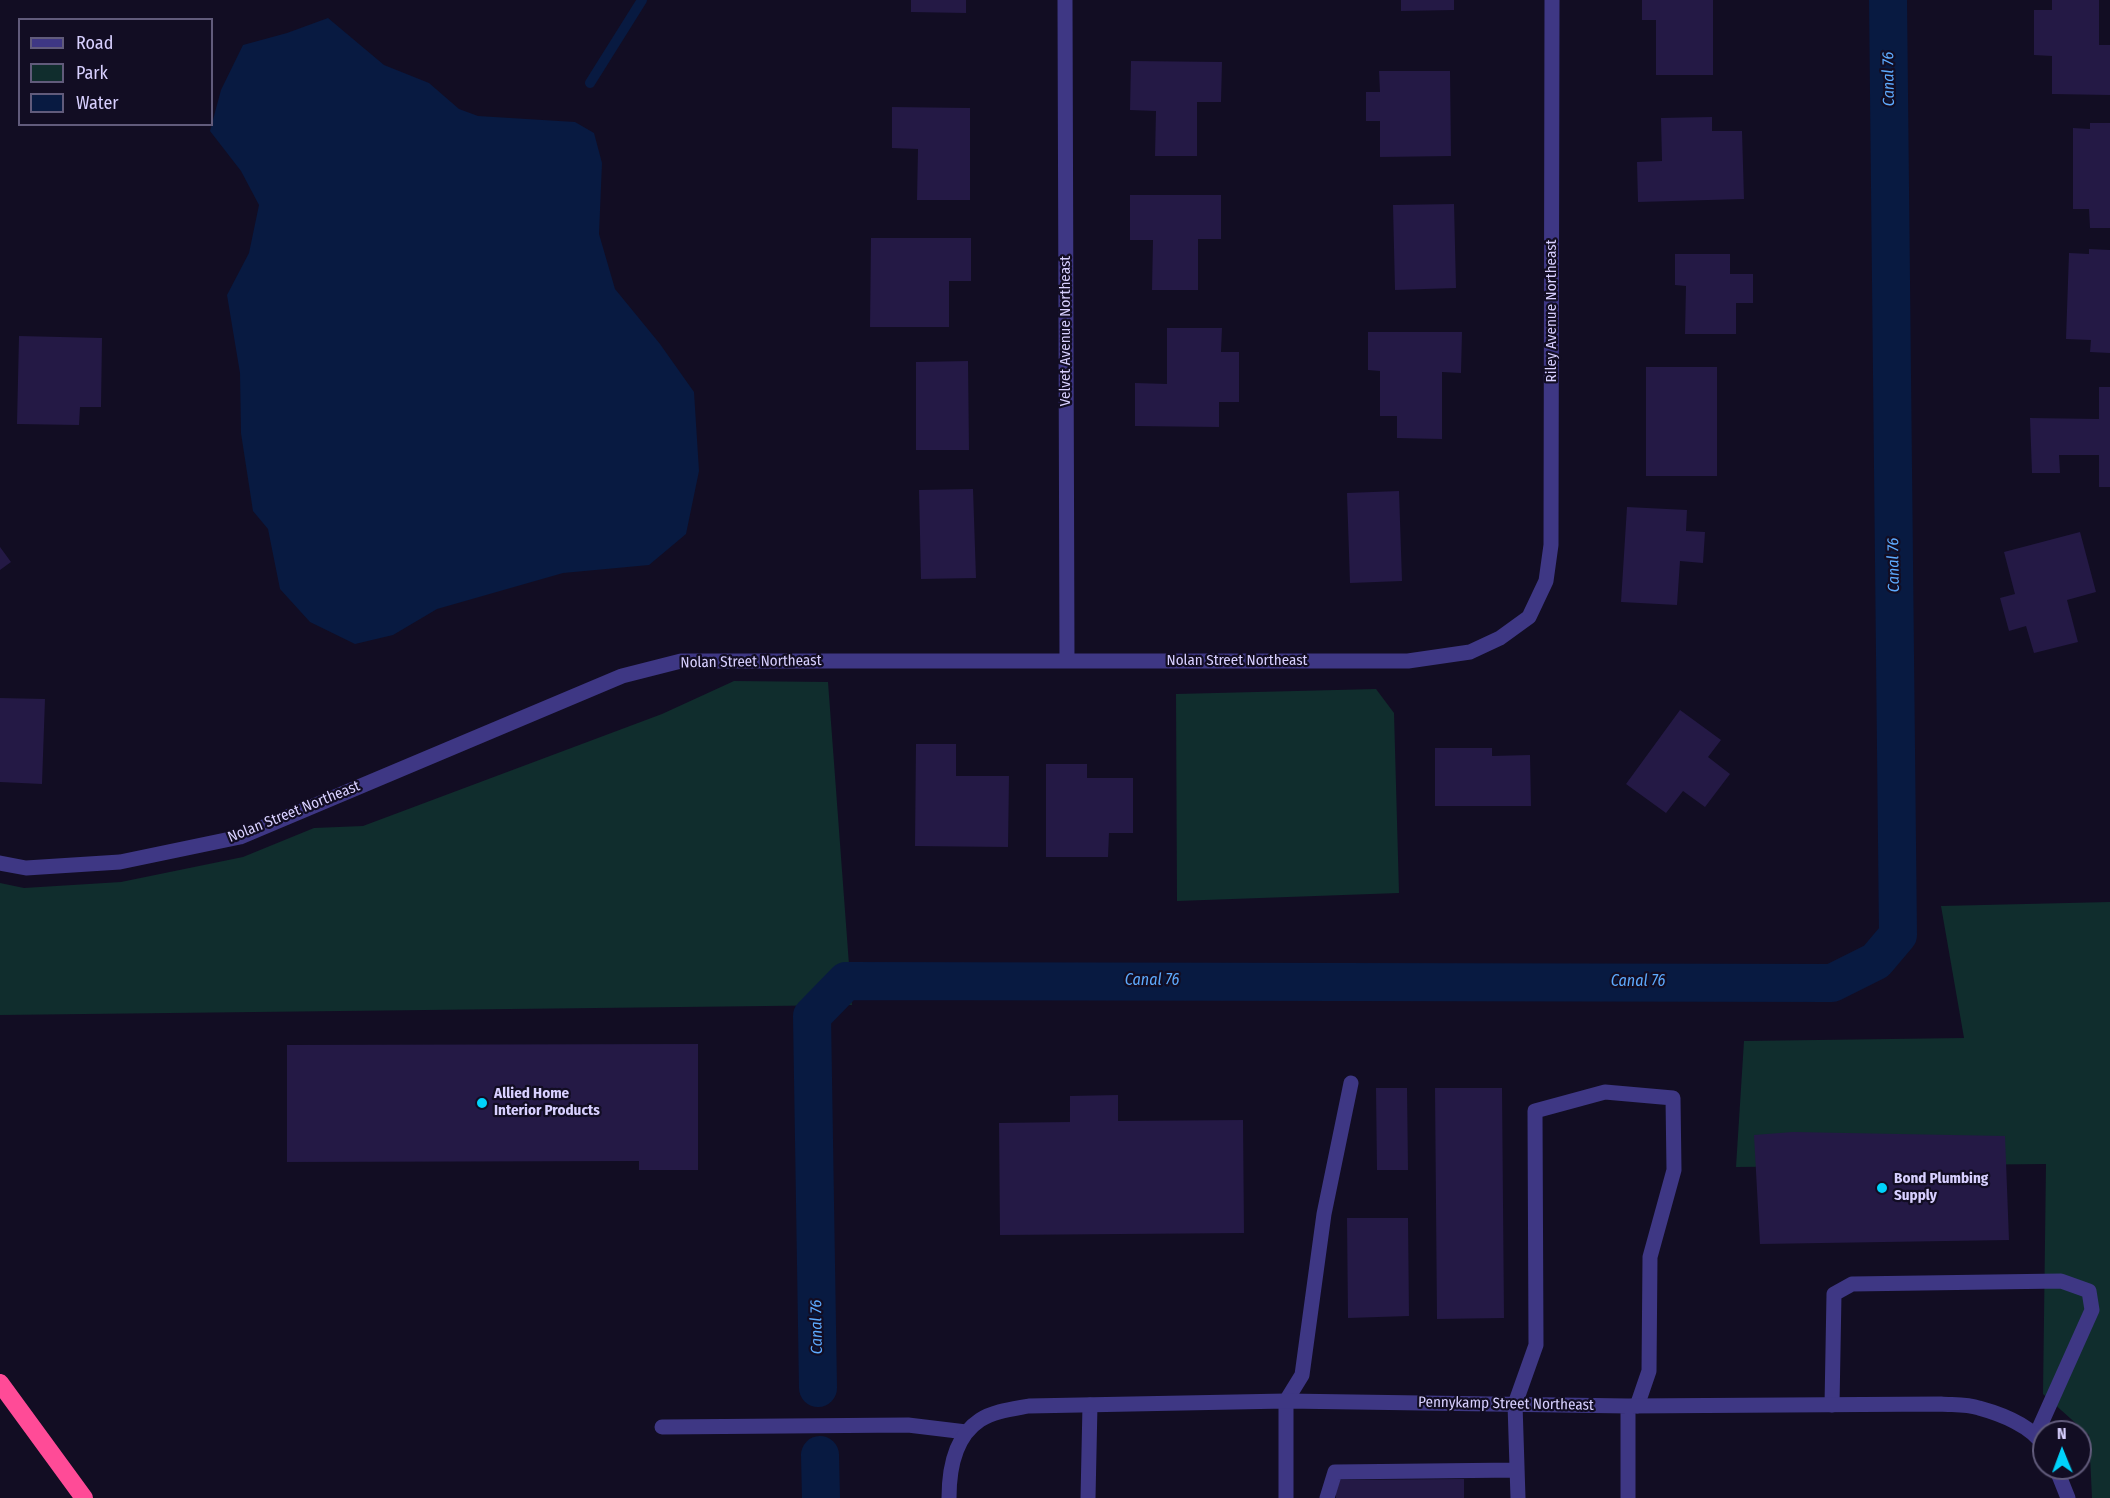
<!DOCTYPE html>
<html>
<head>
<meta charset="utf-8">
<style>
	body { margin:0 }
	#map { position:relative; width:2110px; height:1498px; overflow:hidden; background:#120d23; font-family:"Fira Sans Condensed",sans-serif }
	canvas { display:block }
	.legend { position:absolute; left:18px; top:18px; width:195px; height:108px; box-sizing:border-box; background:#120d23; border:2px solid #615b7b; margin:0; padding:8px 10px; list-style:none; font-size:18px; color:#d8d0ff }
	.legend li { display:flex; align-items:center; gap:12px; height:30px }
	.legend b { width:30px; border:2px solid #615b7b }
	.north { position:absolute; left:2032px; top:1420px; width:60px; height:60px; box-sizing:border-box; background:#120d23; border:2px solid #615b7b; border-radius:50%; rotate:359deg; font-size:16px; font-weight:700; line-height:24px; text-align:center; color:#d8d0ff }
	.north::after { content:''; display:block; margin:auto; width:21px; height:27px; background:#00d3fb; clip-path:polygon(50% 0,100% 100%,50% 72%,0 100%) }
</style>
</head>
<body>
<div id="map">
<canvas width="2110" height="1498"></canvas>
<ul class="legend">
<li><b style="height:8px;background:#3e3784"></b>Road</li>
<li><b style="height:16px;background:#102d2d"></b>Park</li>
<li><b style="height:16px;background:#081a41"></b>Water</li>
</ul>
<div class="north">N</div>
</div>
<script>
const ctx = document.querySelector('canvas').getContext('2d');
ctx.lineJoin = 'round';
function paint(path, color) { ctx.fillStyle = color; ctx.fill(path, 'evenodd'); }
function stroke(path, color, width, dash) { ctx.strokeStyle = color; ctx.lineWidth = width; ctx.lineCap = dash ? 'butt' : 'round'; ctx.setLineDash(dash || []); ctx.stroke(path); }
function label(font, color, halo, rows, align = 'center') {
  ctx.font = font + ' "Fira Sans Condensed",sans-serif'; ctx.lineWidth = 4.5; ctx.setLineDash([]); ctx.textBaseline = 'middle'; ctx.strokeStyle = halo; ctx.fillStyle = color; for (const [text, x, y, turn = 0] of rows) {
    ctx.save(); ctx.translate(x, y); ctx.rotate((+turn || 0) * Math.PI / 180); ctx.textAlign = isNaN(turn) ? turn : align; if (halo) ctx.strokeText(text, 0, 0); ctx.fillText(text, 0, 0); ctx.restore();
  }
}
const green = new Path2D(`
	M734,681L828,682L852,1005L0,1015V883L24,888L121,882L243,857L314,828L363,826L662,714Z
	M1376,689L1394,713L1399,893L1177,901L1176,694Z
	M2110,902V1498H2092L2089,1435L2043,1394L2046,1164L1736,1167L1744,1041L1964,1038L1941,906Z`);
const water = new Path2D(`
	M328,18L384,65L429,83L459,109L478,116L575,122L594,133L602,163L599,234L615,289L660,344L694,392L699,471L686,534L649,565L563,573L437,609L393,635L355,644L310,622L280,589L268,529L253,511L241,433L240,373L227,295L249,253L259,205L241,171L210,131L221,90L243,45L287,33Z`);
const stream = new Path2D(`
	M590,83L642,0`);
const canal = new Path2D(`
	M818,1388L812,1016L846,981L1832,983L1876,961L1898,935L1888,0
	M820,1455L821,1498`);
const building = new Path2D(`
	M911,0H966V13L911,12Z
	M1401,0H1454V10L1401,11Z
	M1642,0H1713V75H1656V20H1642Z
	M2052,0H2099V45H2110V95L2052,94V56L2034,55V10H2052Z
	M1131,61L1222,62L1221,102H1197V156H1155L1156,111L1130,110Z
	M1379,71H1450L1451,156L1380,157V121H1366V92H1380Z
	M892,107L970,108V200H917L918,149L892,148Z
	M1712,117V131H1742L1744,199L1638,202L1637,162L1662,161L1661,118Z
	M2090,123H2110V228H2090L2089,209H2073V128L2090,129Z
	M1130,195H1221V239H1198V290H1152L1153,240H1130Z
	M1454,204L1456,288L1395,290L1393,205Z
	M871,238H971V281H949V327H870Z
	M2089,249L2110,250V353L2090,352L2091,340L2066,339L2069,253L2089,254Z
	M1675,254H1730V274H1753V303H1736V334H1685L1686,286L1675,285Z
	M1167,328H1222L1221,352H1239V402H1219V427L1135,426V383L1167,384Z
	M1368,332H1462L1461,373L1442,372V439L1397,438V416H1380V371L1368,370Z
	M19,336L102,338L101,407H80L79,425L17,424Z
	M968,361L969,450H916V362Z
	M1646,367H1717V476H1646Z
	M2099,387H2110V487H2099V455H2059L2060,473H2032L2030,418L2099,419Z
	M973,489L976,578L921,579L919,490Z
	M1399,491L1402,581L1350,583L1347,493Z
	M1627,507L1687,510L1686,531L1705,532L1703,563L1680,561L1677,605L1621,602Z
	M2080,532L2096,592L2067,600L2078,642L2034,653L2026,626L2009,631L2000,598L2015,594L2004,552Z
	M0,547L11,562L0,570Z
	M0,698L45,699L42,784L0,782Z
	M1680,710L1721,740L1708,757L1730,774L1705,807L1683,791L1666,813L1626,784Z
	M916,744H956V776H1009L1008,847L915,846Z
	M1435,748H1492V756L1530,755L1531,806H1435Z
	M1046,764H1087V778H1133V833H1109L1108,857H1046Z
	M698,1044V1170H639V1161L287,1162V1045Z
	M1376,1088H1407L1408,1170H1377Z
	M1435,1088H1502L1504,1318L1437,1319Z
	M1118,1095V1121L1243,1120L1244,1233L1000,1235L999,1123L1070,1122V1096Z
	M1793,1132L2005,1136L2009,1240L1760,1244L1754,1135Z
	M1347,1218H1408L1409,1316L1348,1318Z
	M1464,1479V1498H1336V1480Z`);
const lane = new Path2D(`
	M1832,1405L1834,1294L1852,1284L2061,1281L2089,1291L2092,1310L2036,1435
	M662,1427L908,1425L966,1432
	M1088,1498L1090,1405
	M1286,1498V1401L1302,1375L1324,1214L1351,1083
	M1327,1498L1335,1472L1517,1470
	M1518,1498L1515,1404L1536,1345L1535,1111L1605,1092L1673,1098L1674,1170L1650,1257L1649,1371L1637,1406`);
const street = new Path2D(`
	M1065,0L1067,661
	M0,863L26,868L120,862L240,837L622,676L681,661H1408L1470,652L1500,638L1529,617L1546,581L1551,545L1552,0
	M1628,1406V1498
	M2056,1468L2068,1498
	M949,1498C949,1469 954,1437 980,1420C994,1411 1013,1409 1029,1406L1286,1401L1628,1406L1941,1404C1953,1405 1967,1404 1979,1408C2001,1414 2032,1426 2044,1446`);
const highway = new Path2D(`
	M0,1383L84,1498`);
const markers = [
	[482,1103,6,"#00d3fb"],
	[1882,1188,6,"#00d3fb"]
];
const streetNames = [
	["Riley Avenue Northeast",1552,311,-90],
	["Velvet Avenue Northeast",1066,331,-90],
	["Nolan Street Northeast",1237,661],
	["Nolan Street Northeast",751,662,-1],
	["Nolan Street Northeast",294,812,-22],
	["Pennykamp Street Northeast",1506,1404,1]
];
const poiNames = [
	["Allied Home",494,1094],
	["Interior Products",494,1111],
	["Bond Plumbing",1894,1179],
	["Supply",1894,1196]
];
const waterNames = [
	["Canal 76",1889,79,-91],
	["Canal 76",1894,565,-91],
	["Canal 76",1152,981],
	["Canal 76",1638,982],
	["Canal 76",817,1327,-91]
];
paint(green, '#102d2d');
paint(water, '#081a41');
stroke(stream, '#081a41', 10);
stroke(canal, '#081a41', 38);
paint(building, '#241945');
stroke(lane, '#3e3784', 15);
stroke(street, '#3e3784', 15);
stroke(highway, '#ff4b97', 18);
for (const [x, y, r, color] of markers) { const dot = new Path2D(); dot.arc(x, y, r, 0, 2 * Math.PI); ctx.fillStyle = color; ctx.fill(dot); stroke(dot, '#120d23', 2); }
label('15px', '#d8d0ff', '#120d23', streetNames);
label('bold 15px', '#d8d0ff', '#120d23', poiNames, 'left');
label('italic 16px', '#5eabff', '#120d23', waterNames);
</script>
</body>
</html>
